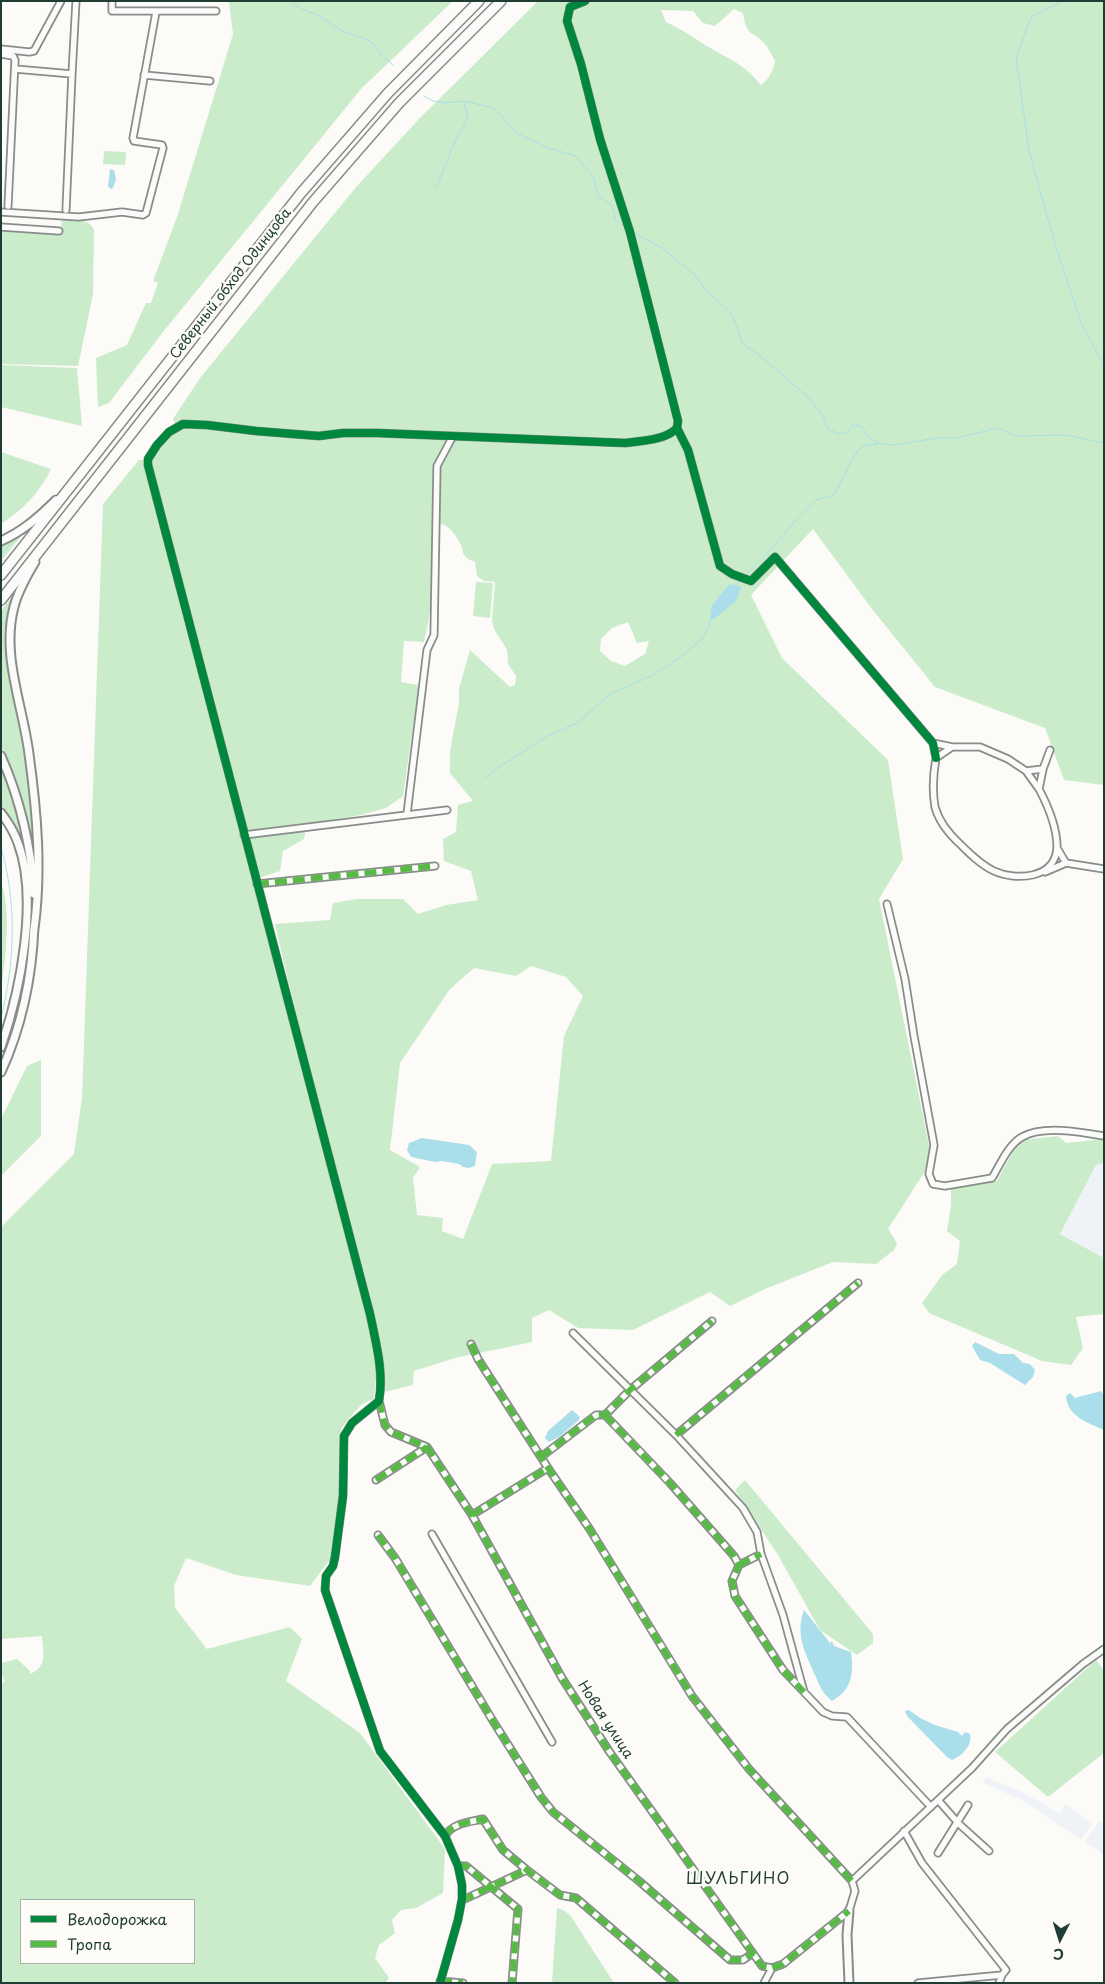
<!DOCTYPE html>
<html>
<head>
<meta charset="utf-8">
<style>
	body { margin:0 }
	#map { position:relative; width:1105px; height:1984px; overflow:hidden; background:#fcfbf8; font-family:"Playpen Sans",sans-serif }
	canvas { display:block }
	.frame { position:absolute; inset:0; border:2px solid #1f3d34; pointer-events:none }
	.legend { position:absolute; left:20px; top:1899px; width:175px; height:65px; box-sizing:border-box; background:#fdfcf7; border:1px solid #a4b0a9; margin:0; padding:6px 9px; list-style:none; font-size:15px; color:#1f3d34 }
	.legend li { display:flex; align-items:center; gap:10px; height:25px }
	.legend b { width:25px; border:1px solid #a4b0a9 }
	.north { position:absolute; left:1035px; top:1914px; width:50px; height:50px; -webkit-text-stroke:4px #fdfcf7; paint-order:stroke; rotate:185deg; font-size:14px; font-weight:700; line-height:20px; text-align:center; color:#1f3d34 }
	.north::after { content:''; display:block; margin:auto; width:18px; height:22px; background:#1f3d34; clip-path:polygon(50% 0,100% 100%,50% 72%,0 100%) }
</style>
</head>
<body>
<div id="map">
<canvas width="1105" height="1984"></canvas>
<div class="frame"></div>
<ul class="legend">
<li><b style="height:6px;background:#00873e"></b>Велодорожка</li>
<li><b style="height:6px;background:#58b947"></b>Тропа</li>
</ul>
<div class="north">С</div>
</div>
<script>
const ctx = document.querySelector('canvas').getContext('2d');
ctx.lineJoin = 'round';
function paint(path, color) { ctx.fillStyle = color; ctx.fill(path, 'evenodd'); }
function stroke(path, color, width, dash) { ctx.strokeStyle = color; ctx.lineWidth = width; ctx.lineCap = dash ? 'butt' : 'round'; ctx.setLineDash(dash || []); ctx.stroke(path); }
function label(font, color, halo, rows, align = 'center') {
  ctx.font = font + ' "Playpen Sans",sans-serif'; ctx.lineWidth = 4.5; ctx.setLineDash([]); ctx.textBaseline = 'middle'; ctx.strokeStyle = halo; ctx.fillStyle = color; for (const [text, x, y, turn = 0] of rows) {
    ctx.save(); ctx.translate(x, y); ctx.rotate((+turn || 0) * Math.PI / 180); ctx.textAlign = isNaN(turn) ? turn : align; if (halo) ctx.strokeText(text, 0, 0); ctx.fillText(text, 0, 0); ctx.restore();
  }
}
const built = new Path2D(`
	M1104,1163V1258L1060,1234L1096,1165Z
	M986,1777L1024,1793L1059,1813L1066,1804L1092,1824L1081,1840L1022,1800L983,1783Z
	M1099,1821L1104,1824V1854L1084,1842Z`);
const green = new Path2D(`
	M229,1H453L361,89L163,332L109,403L98,407L96,358L127,345L146,303H151L158,283L153,281L177,217L233,34Z
	M538,1H1104V785L1064,780L1045,728L935,687L872,609L813,529L751,595L782,658L888,760L903,859L879,899L932,1160L888,1229L897,1243L894,1250L876,1264L833,1262L765,1289L730,1306L710,1292L633,1330L578,1328L549,1310L532,1318V1342L455,1358L414,1371L413,1385L384,1392C382,1327 362,1266 345,1203C321,1110 296,1018 275,924L330,920L333,903L357,899H403L418,914L446,905L478,900L471,871L444,861L443,839L456,832L458,805L473,801L450,773V751L459,703V689L470,650L510,687L515,685L516,676L508,664L507,650L494,629L492,620L495,582L484,581L477,576L475,562C472,560 467,560 465,556C462,553 463,549 461,545C456,535 446,519 434,525C433,564 434,604 424,642L404,641L401,682L419,685L403,796L386,808L361,815L307,824L304,839L283,851L280,871L259,878L180,571L150,468L177,594L366,1314L377,1367L374,1399L362,1404L350,1417L341,1429L340,1496L331,1558L310,1586L236,1575L186,1558L174,1586L175,1608L207,1649L290,1627L302,1639L286,1681L360,1733L445,1849L443,1893L416,1908L401,1910L392,1920L395,1933L379,1945L375,1958L389,1978L385,1983H1V1684L5,1682L1,1672L2,1663L17,1659L30,1671V1674C48,1666 43,1653 42,1636L1,1639V1227L74,1154L82,1098L103,504L139,460H149L170,433L178,432L173,419L200,378L357,186L419,119ZM734,9L743,13C747,39 752,29 765,44C769,49 772,56 775,61C773,71 769,79 761,85C743,63 730,60 707,46C693,37 681,29 666,22L661,10L693,11L703,23L715,26ZM628,622L637,643L649,641L645,654L625,666L611,661L600,651L601,639L612,628ZM531,966L566,977L583,996L564,1036L551,1161L492,1164L463,1239L442,1231L443,1218L417,1215L413,1178L420,1167L390,1150L400,1063L450,989L474,968L516,976ZM21,1900H194V1963H21Z
	M104,151L126,152L125,165L103,164Z
	M62,219C73,220 89,218 94,230L93,294L78,366L1,364V224L61,228Z
	M1,365L77,368L82,426L1,407Z
	M1,452L51,469C40,492 23,510 1,524Z
	M25,531L1,561V544Z
	M476,582L493,583L490,618L473,616Z
	M14,594L8,621L30,783L33,844L18,789L1,745V611Z
	M1,764L11,790L25,847L22,848L1,810Z
	M1,882C11,908 6,960 1,989Z
	M41,1060V1136L1,1176V1119L27,1066Z
	M1058,1136L1066,1143L1104,1139V1163L1096,1165L1060,1234L1104,1258V1314L1076,1317L1083,1348L1071,1365L1042,1361L929,1313L922,1303L942,1275L957,1264L960,1241L947,1231L951,1205V1189L997,1181L1013,1151L1022,1140Z
	M745,1480L873,1634V1643L857,1655L820,1630L778,1555L735,1490Z
	M1096,1660L1104,1670V1753L1048,1797L995,1752Z
	M557,1908L563,1910L570,1915L614,1983H552Z`);
const water = new Path2D(`
	M110,169L114,170L116,179L113,188L111,189L108,186Z
	M730,584L741,587L736,601L714,619H710L712,605Z
	M422,1138L469,1145L477,1152L475,1166L469,1168L463,1167L459,1164L442,1161L435,1162L411,1157L407,1150L409,1143Z
	M975,1342L999,1354H1014L1023,1363L1030,1364L1035,1370L1033,1377L1025,1385L990,1363L980,1360L972,1346Z
	M1101,1391L1104,1396V1430C1088,1423 1067,1416 1066,1396L1070,1393L1075,1398Z
	M572,1410L580,1417L579,1420L559,1437L549,1442L545,1438L548,1431Z
	M804,1610L830,1643L832,1641L834,1646L851,1652C854,1673 852,1690 832,1701C822,1693 820,1686 815,1675C805,1652 795,1635 804,1610Z
	M909,1710L920,1718L935,1725L958,1732L962,1736L965,1732L970,1734C973,1745 962,1756 952,1760L947,1757L907,1716L905,1711Z`);
const stream = new Path2D(`
	M290,1L296,6L319,16L342,31L366,39L376,46L380,54L393,65
	M1062,1L1031,17L1016,58L1029,151L1055,244L1082,325L1104,365
	M424,96L433,101L445,103L464,101L494,108L517,133L546,147L575,156L593,176L598,196L612,205L616,221L627,228
	M436,188L457,137L461,132L468,117L464,102
	M632,232L662,248L696,276L704,288L732,314L743,344L758,354L808,397L823,416L828,429L839,434L847,433L852,426H861L870,438L880,444L896,445L936,438H957L998,428L1015,436L1066,435L1104,443
	M1,555L10,544
	M744,576L765,556L798,518L816,500L834,495L853,457L862,446L878,444
	M736,585L741,579
	M1,622L5,623
	M485,778L502,765L546,737L577,723L610,694L653,675L681,657L702,639L712,619
	M1,847C17,903 15,962 1,1018`);
const minor = new Path2D(`
	M112,1V11H216
	M585,1L570,7L567,21L581,64L600,139L630,232L678,421L677,428L688,450L720,566L732,574L751,581L775,557L933,743L936,758
	M1,49L29,52L34,51L61,1
	M1,54L13,56L15,60L8,206
	M15,69L72,74L76,1
	M144,75L210,81
	M66,210L72,74
	M1,212L79,217L122,212L143,215L146,213L163,148L162,145L134,141L133,138L156,12
	M1,227L59,231
	M933,743L952,747
	M1026,771L1043,769
	M1039,789L1026,771L1008,759L980,747H952L936,758C933,775 932,790 935,807C939,822 950,835 961,845C970,854 981,865 994,871C1016,881 1056,879 1057,847C1057,826 1048,806 1039,789L1043,769L1050,750
	M407,814L427,650L434,635L437,466L453,436
	M244,835L447,810
	M1057,848L1066,863
	M1045,872L1066,863L1104,869
	M257,884L435,866
	M887,904L905,979L914,1036L934,1145L929,1174L933,1184L945,1186L992,1178C1000,1165 1008,1145 1022,1137C1043,1125 1081,1132 1104,1136
	M573,1333L676,1435L743,1508L757,1532L761,1554L783,1615L804,1692L823,1712L832,1716L847,1717L931,1807
	M379,1401L385,1425L391,1432L427,1447L472,1515L562,1678L609,1751L762,1966L772,1968L783,1964L849,1911L855,1891L852,1881L749,1769L692,1696L589,1528L548,1468L478,1359L471,1344
	M605,1415L670,1483L734,1556L739,1565L732,1581L735,1596L783,1670L802,1690
	M676,1435L858,1283
	M541,1457L596,1415H605L630,1390L712,1321
	M376,1480L427,1447
	M472,1515L548,1468
	M432,1534L552,1742
	M378,1535L395,1558L493,1721L541,1797L553,1812L639,1881L730,1960H743L753,1953
	M739,1565L761,1554
	M938,1800L959,1824L989,1851
	M904,1831L922,1863L1006,1970L1002,1975L918,1983
	M445,1836C452,1823 470,1822 483,1819L503,1850L527,1870L560,1895L576,1898L675,1983
	M938,1853L968,1805
	M458,1866H466L518,1909L512,1983
	M852,1881L972,1768L1007,1729L1083,1664L1104,1649
	M462,1899H465L527,1870
	M440,1981L463,1983
	M440,1983L458,1920L462,1899V1885L458,1866L445,1836L380,1751L325,1590L326,1576L333,1566L335,1557L343,1496L344,1436L352,1423L379,1401C384,1372 376,1343 370,1314L148,465V459L157,445L169,432L183,424L207,425L256,431L319,436L343,433H377L625,443C642,441 666,440 677,428
	M764,1983L772,1968
	M999,1983L1002,1975`);
const tertiary = new Path2D(`
	M1,541C23,531 39,517 56,500
	M1,756C20,799 31,846 34,894
	M1,813C8,822 14,832 18,843C39,899 20,992 1,1047
	M34,929C42,871 37,812 29,754C23,706 1,655 14,607C18,591 26,577 35,562
	M1,1072C22,1026 32,976 34,927
	M849,1911L847,1935L849,1983`);
const trunk = new Path2D(`
	M1,575L301,193L388,93L479,1
	M1,600L313,202L399,103L501,1`);
const quiet = new Path2D(`
	M257,884L435,866
	M471,1344L478,1359L548,1468L589,1528L692,1696L749,1769L852,1881
	M379,1401L385,1425L391,1432L427,1447L472,1515L562,1678L609,1751L762,1966L772,1968L783,1964L849,1911
	M605,1415L670,1483L734,1556L739,1565L732,1581L735,1596L783,1670L804,1692
	M676,1435L858,1283
	M541,1457L596,1415H605L630,1390L712,1321
	M376,1480L427,1447
	M472,1515L548,1468
	M378,1535L395,1558L493,1721L541,1797L553,1812L639,1881L730,1960H743L753,1953
	M739,1565L761,1554
	M445,1836C452,1823 470,1822 483,1819L503,1850L527,1870L560,1895L576,1898L675,1983
	M458,1866H466L518,1909L512,1983
	M462,1899H465L527,1870
	M440,1981L463,1983`);
const cycleway = new Path2D(`
	M585,1L570,7L567,21L581,64L600,139L630,232L678,421L677,428L688,450L720,566L732,574L751,581L775,557L933,743L936,758
	M440,1983L458,1920L462,1899V1885L458,1866L445,1836L380,1751L325,1590L326,1576L333,1566L335,1557L343,1496L344,1436L352,1423L379,1401C384,1372 376,1343 370,1314L148,465V459L157,445L169,432L183,424L207,425L256,431L319,436L343,433H377L625,443C642,441 666,440 677,428`);
const streetNames = [
	["Северный обход Одинцова",231,284,-52],
	["Новая улица",605,1720,57]
];
const quarterNames = [
	["ШУЛЬГИНО",738,1880]
];
paint(built, '#eff2f6');
paint(green, '#caeccb');
paint(water, '#a9deea');
stroke(stream, '#a9deea', 1);
stroke(minor, '#888d8a', 9);
stroke(tertiary, '#888d8a', 11);
stroke(trunk, '#888d8a', 12);
stroke(minor, '#fbfbf9', 5.5);
stroke(tertiary, '#fbfbf9', 7);
stroke(trunk, '#fbfbf9', 9);
stroke(quiet, '#58b947', 6, [12, 6]);
stroke(cycleway, '#00873e', 8);
label('14px', '#1f3d34', '#fdfcf7', streetNames);
ctx.letterSpacing = '1px';
label('16px', '#1f3d34', '#fdfcf7', quarterNames);
ctx.letterSpacing = '0px';
</script>
</body>
</html>
